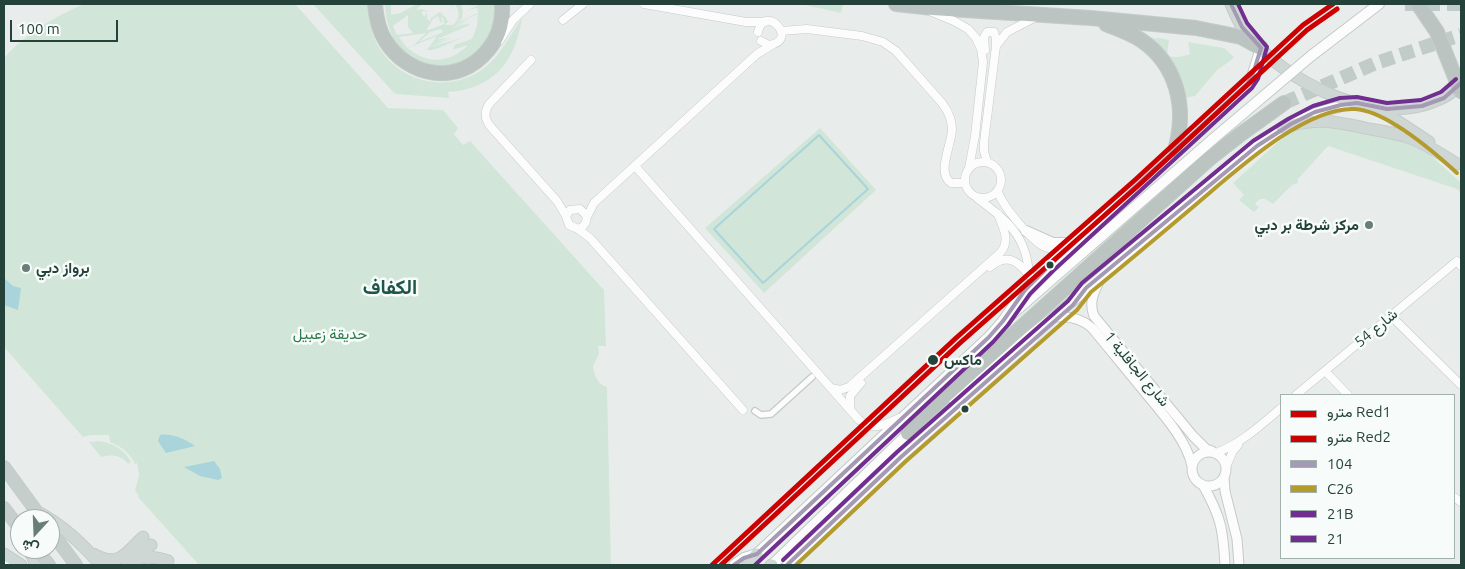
<!DOCTYPE html>
<html>
<head>
<meta charset="utf-8">
<style>
	body { margin:0 }
	#map { position:relative; width:1465px; height:569px; overflow:hidden; background:#e8edeb; font-family:Ubuntu,Vazirmatn,sans-serif }
	canvas { display:block }
	.frame { position:absolute; inset:0; border:5px solid #24423a; pointer-events:none }
	.legend { position:absolute; left:1280px; top:394px; width:175px; height:165px; box-sizing:border-box; background:#f7fbf9; border:1px solid #a3b1ad; margin:0; padding:6px 9px; list-style:none; font-size:15px; color:#24423a }
	.legend li { display:flex; align-items:center; gap:10px; height:25px }
	.legend b { width:25px; border:1px solid #a3b1ad }
	.north { position:absolute; left:10px; top:509px; width:50px; height:50px; box-sizing:border-box; background:#f7fbf9; border:1px solid #a3b1ad; border-radius:50%; rotate:200deg; font-size:14px; font-weight:700; line-height:20px; text-align:center; color:#24423a }
	.north::after { content:''; display:block; margin:auto; width:18px; height:22px; background:#697e78; clip-path:polygon(50% 0,100% 100%,50% 72%,0 100%) }
	.scale { position:absolute; left:10px; top:20px; width:108px; height:22px; box-sizing:border-box; border:2px solid #24423a; border-top:0; padding-left:6px; font-size:15px; line-height:18px; white-space:nowrap; color:#24423a; -webkit-text-stroke:4px #f7fbf9; paint-order:stroke }
</style>
</head>
<body>
<div id="map">
<canvas width="1465" height="569"></canvas>
<div class="frame"></div>
<ul class="legend">
<li><b style="height:6px;background:#c00"></b>مترو Red1</li>
<li><b style="height:6px;background:#c00"></b>مترو Red2</li>
<li><b style="height:6px;background:#a49ab4"></b>104</li>
<li><b style="height:6px;background:#b49b2d"></b>C26</li>
<li><b style="height:6px;background:#6f2e90"></b>21B</li>
<li><b style="height:6px;background:#6f2e90"></b>21</li>
</ul>
<div class="north">ش</div>
<div class="scale">100 m</div>
</div>
<script>
const ctx = document.querySelector('canvas').getContext('2d');
ctx.lineJoin = 'round';
function paint(path, color) { ctx.fillStyle = color; ctx.fill(path, 'evenodd'); }
function stroke(path, color, width, dash) { ctx.strokeStyle = color; ctx.lineWidth = width; ctx.lineCap = dash ? 'butt' : 'round'; ctx.setLineDash(dash || []); ctx.stroke(path); }
function label(font, color, halo, rows, align = 'center') {
  ctx.font = font + ' Ubuntu,Vazirmatn,sans-serif'; ctx.lineWidth = 5; ctx.setLineDash([]); ctx.textBaseline = 'middle'; ctx.strokeStyle = halo; ctx.fillStyle = color; for (const [text, x, y, turn = 0] of rows) {
    ctx.save(); ctx.translate(x, y); ctx.rotate((+turn || 0) * Math.PI / 180); ctx.textAlign = isNaN(turn) ? turn : align; if (halo) ctx.strokeText(text, 0, 0); ctx.fillText(text, 0, 0); ctx.restore();
  }
}
const green = new Path2D(`
	M84,4H295L388,108L443,110L458,128L454,134L463,145L470,141L604,290L606,346H598L599,353L593,367C595,376 597,384 607,387L611,565H199L138,497L139,496L135,491L139,475L137,463L135,464C129,452 122,447 110,442L109,435H91L83,437L4,347V58C26,33 54,17 84,4Z
	M313,4H368C368,18 371,32 377,44C399,85 453,95 488,65C502,52 511,34 522,18C515,62 494,89 448,92L449,98L395,94Z
	M385,4H391V14C403,16 410,4 422,4L416,10L422,9L429,12L421,11L424,17L427,13V19L431,21V18L440,12L446,18L448,22L457,12L449,4H450L457,12L445,25H453C460,19 460,12 455,4H461L463,12L462,18L457,22L478,13L477,8L465,11L477,6V5L467,7L477,4H494C506,76 389,97 385,4ZM478,14L477,26L472,39L454,45V48L452,50L468,45C451,63 427,65 408,48L437,36L427,50H432L467,39L440,47L462,38L430,47L455,37L433,44L450,37L435,40L469,28L437,39L470,25L468,24L443,33L472,22L451,28L473,19L452,26L469,19L458,22ZM408,15V27L413,33L397,35L393,26ZM438,16L441,24L442,20L441,17L444,19L443,23L446,22L444,24L429,30L427,29L433,19ZM441,29L443,32L419,42L430,32ZM426,33L414,45L407,48L399,37Z
	M801,4H843L841,13Z
	M1159,38L1169,40L1167,56C1175,58 1182,57 1190,54L1188,42L1224,48L1234,57L1230,61L1217,70L1195,96L1185,98L1183,89L1146,39Z
	M1331,126L1398,140L1413,146L1427,152L1461,183V193L1457,189L1328,146L1298,179V183L1292,185L1273,204L1265,199H1260L1255,203L1256,205L1259,207L1254,212L1239,200L1244,195L1233,183L1288,133L1294,128Z
	M820,128L876,190L764,293L705,228Z
	M99,441C113,443 125,450 131,462L128,464C121,455 111,454 101,457L89,442Z`);
const water = new Path2D(`
	M4,278L13,286L21,288L18,310L4,305Z
	M160,435C172,433 185,439 195,446L166,453L158,441Z
	M214,461L220,469L222,478L218,480L200,476L184,467Z`);
const stream = new Path2D(`
	M819,135L868,189L763,283L714,229Z`);
const motorwayTunnel = new Path2D(`
	M1405,4H1461
	M1284,103L1376,63L1461,35`);
const pedestrian = new Path2D(`
	M755,411L761,415L771,414L812,377`);
const minor = new Path2D(`
	M644,4L746,22H765
	M932,12L954,21L968,29L976,38L981,49L983,62L975,136L969,168
	M563,20L583,4
	M781,31L807,29L862,36L883,42L896,51L942,103C948,111 952,119 952,129C952,144 936,173 951,183H965
	M758,32C765,2 800,41 769,45L761,41
	M500,40L513,20L530,4
	M985,50L984,37L987,32H994L996,39V46
	M531,60L490,103C484,111 484,118 490,126L557,201L566,216L569,225L578,229C585,226 588,221 586,215L580,209L570,210L566,216
	M965 180a18 18 0 1 1 36 0a18 18 0 1 1-36 0Z
	M987,162L984,151V142L996,46L1007,32L1036,17
	M635,166L859,420C874,431 884,425 899,418
	M998,191C1001,204 1030,239 1043,246C1050,249 1058,250 1066,249
	M977,198C1007,220 1027,236 1029,275
	M587,217L594,203L757,54L772,45
	M578,229L590,238L743,410
	M990,267C1006,253 1017,260 1029,275
	M1391,316L1461,385
	M1325,371L1348,395
	M831,388L840,390L849,387L1000,253C1011,241 1003,227 998,214
	M1296,395L1457,261L1461,266
	M850,410V396L861,383
	M1216,453C1242,443 1261,425 1281,408
	M1226,467L1233,451L1238,445
	M1454,497L1461,502
	M4,559L9,565
	M787,565L901,457L1034,339`);
const tertiary = new Path2D(`
	M1102,276C1095,290 1088,301 1094,316L1193,436L1206,449L1212,451
	M1057,317C1071,316 1082,319 1092,328C1108,347 1123,366 1139,385C1157,408 1186,437 1192,466
	M1192 469a17 17 0 1 1 34 0a17 17 0 1 1-34 0Z
	M1224,477L1225,491L1237,539L1239,565
	M1203,485C1221,517 1223,529 1225,565`);
const secondary = new Path2D(`
	M1311,56L1379,4
	M1026,231L1053,243H1073
	M1012,314L1213,139
	M952,398L1050,320L1257,146C1292,122 1313,111 1356,103
	M734,565L744,558L757,554L989,337L1003,321L1025,290L1050,265L1247,84L1252,77L1261,48
	M772,565L913,429`);
const primary = new Path2D(`
	M1231,4C1235,14 1240,25 1247,34C1285,82 1373,126 1433,102C1444,98 1454,92 1461,83
	M1379,109L1429,142
	M1282,128C1315,117 1333,121 1365,128C1380,131 1396,133 1410,138C1427,144 1442,155 1457,164
	M36,511C62,524 82,544 101,565
	M29,549L36,565
	M4,554L21,565
	M93,554C120,569 126,552 143,537
	M132,557L151,545
	M127,565C140,555 153,556 168,561
	M746,565L757,554
	M771,565H772`);
const trunk = new Path2D(`
	M4,467L42,519
	M4,508L20,529
	M50,530L76,565
	M36,549L49,565`);
const motorway = new Path2D(`
	M375,4C376,17 378,29 385,40C408,78 459,86 488,50C499,37 503,21 502,4
	M896,4L933,8L1091,18L1196,28L1241,37L1261,48
	M1106,24C1118,29 1130,33 1141,40C1178,65 1187,109 1175,150
	M908,433L918,420L1209,159L1241,134L1284,103`);
const secondaryBridge = new Path2D(`
	M1213,139L1311,56`);
const motorwayBridge = new Path2D(`
	M1418,4L1437,32L1461,92`);
const bus1 = new Path2D(`
	M734,565L744,558L757,554L989,337L1003,321L1025,290L1050,265L1247,84L1252,77L1261,48L1242,27L1231,4
	M787,565L901,457L1073,305L1086,288L1257,146L1291,124L1315,112L1341,105L1357,103L1387,109L1422,106L1444,98L1461,83`);
const bus2 = new Path2D(`
	M796,565L905,462L1077,310L1091,292C1123,266 1155,239 1187,212C1226,180 1302,106 1355,109C1387,111 1434,152 1457,173`);
const bus3 = new Path2D(`
	M783,560L897,452L1068,301L1082,283L1253,141L1288,119L1313,106L1340,98L1357,97L1387,103L1421,100L1441,92L1456,79`);
const bus4 = new Path2D(`
	M755,565L993,342L1008,325L1030,294L1054,270L1252,88L1258,79L1267,47L1247,23L1238,4`);
const metro1 = new Path2D(`
	M712,565L956,338L1135,180L1303,25L1333,4`);
const metro2 = new Path2D(`
	M721,565L960,343L1139,185L1307,30L1337,9`);
const markers = [
	[1369,225,5,"#697e78"],
	[1050,265,4.5,"#24423a"],
	[26,268,5,"#697e78"],
	[933,360,6,"#24423a"],
	[965,409,4.5,"#24423a"]
];
const poiNames = [
	["مركز شرطة بر دبي",1359,225],
	["برواز دبي",36,268,"left"]
];
const streetNames = [
	["شارع 54",1376,328,-40],
	["شارع الجافلية 1",1137,369,50]
];
const parkNames = [
	["حديقة زعبيل",330,334]
];
const stopNames = [
	["ماكس",944,360]
];
const districtNames = [
	["الكفاف",390,287]
];
paint(green, '#d1e6d8');
paint(water, '#a9d4db');
stroke(stream, '#a9d4db', 2);
stroke(motorwayTunnel, '#c1cbc8', 14, [14, 7]);
stroke(pedestrian, '#c5cac8', 8);
stroke(minor, '#c5cac8', 9);
stroke(tertiary, '#c5cac8', 11);
stroke(secondary, '#c3cbc8', 12);
stroke(primary, '#c3ccc9', 13);
stroke(trunk, '#c3ccc9', 14);
stroke(motorway, '#c3ccc9', 16);
stroke(pedestrian, '#fcfcfc', 5.5);
stroke(minor, '#fcfcfc', 8);
stroke(tertiary, '#fcfcfc', 9);
stroke(secondary, '#fcfcfc', 10);
stroke(primary, '#cfd7d5', 11);
stroke(trunk, '#c6cecc', 12);
stroke(motorway, '#bcc4c2', 14);
stroke(secondaryBridge, '#c3cbc8', 12, []);
stroke(motorwayBridge, '#c3ccc9', 16, []);
stroke(secondaryBridge, '#fcfcfc', 10);
stroke(motorwayBridge, '#bcc4c2', 14);
stroke(bus1, '#a49ab4', 4);
stroke(bus2, '#b49b2d', 4);
stroke(bus3, '#6f2e90', 4);
stroke(bus4, '#6f2e90', 4);
stroke(metro1, '#c00', 5);
stroke(metro2, '#c00', 5);
for (const [x, y, r, color] of markers) { const dot = new Path2D(); dot.arc(x, y, r, 0, 2 * Math.PI); ctx.fillStyle = color; ctx.fill(dot); stroke(dot, '#f7fbf9', 2); }
label('bold 15px', '#24423a', '#f7fbf9', poiNames, 'right');
label('15px', '#24423a', '#f7fbf9', streetNames);
label('15px', '#2d7a4b', '#f7fbf9', parkNames);
label('bold 15px', '#24423a', '#f7fbf9', stopNames, 'left');
label('bold 20px', '#1f5548', '#f7fbf9', districtNames);
</script>
</body>
</html>
